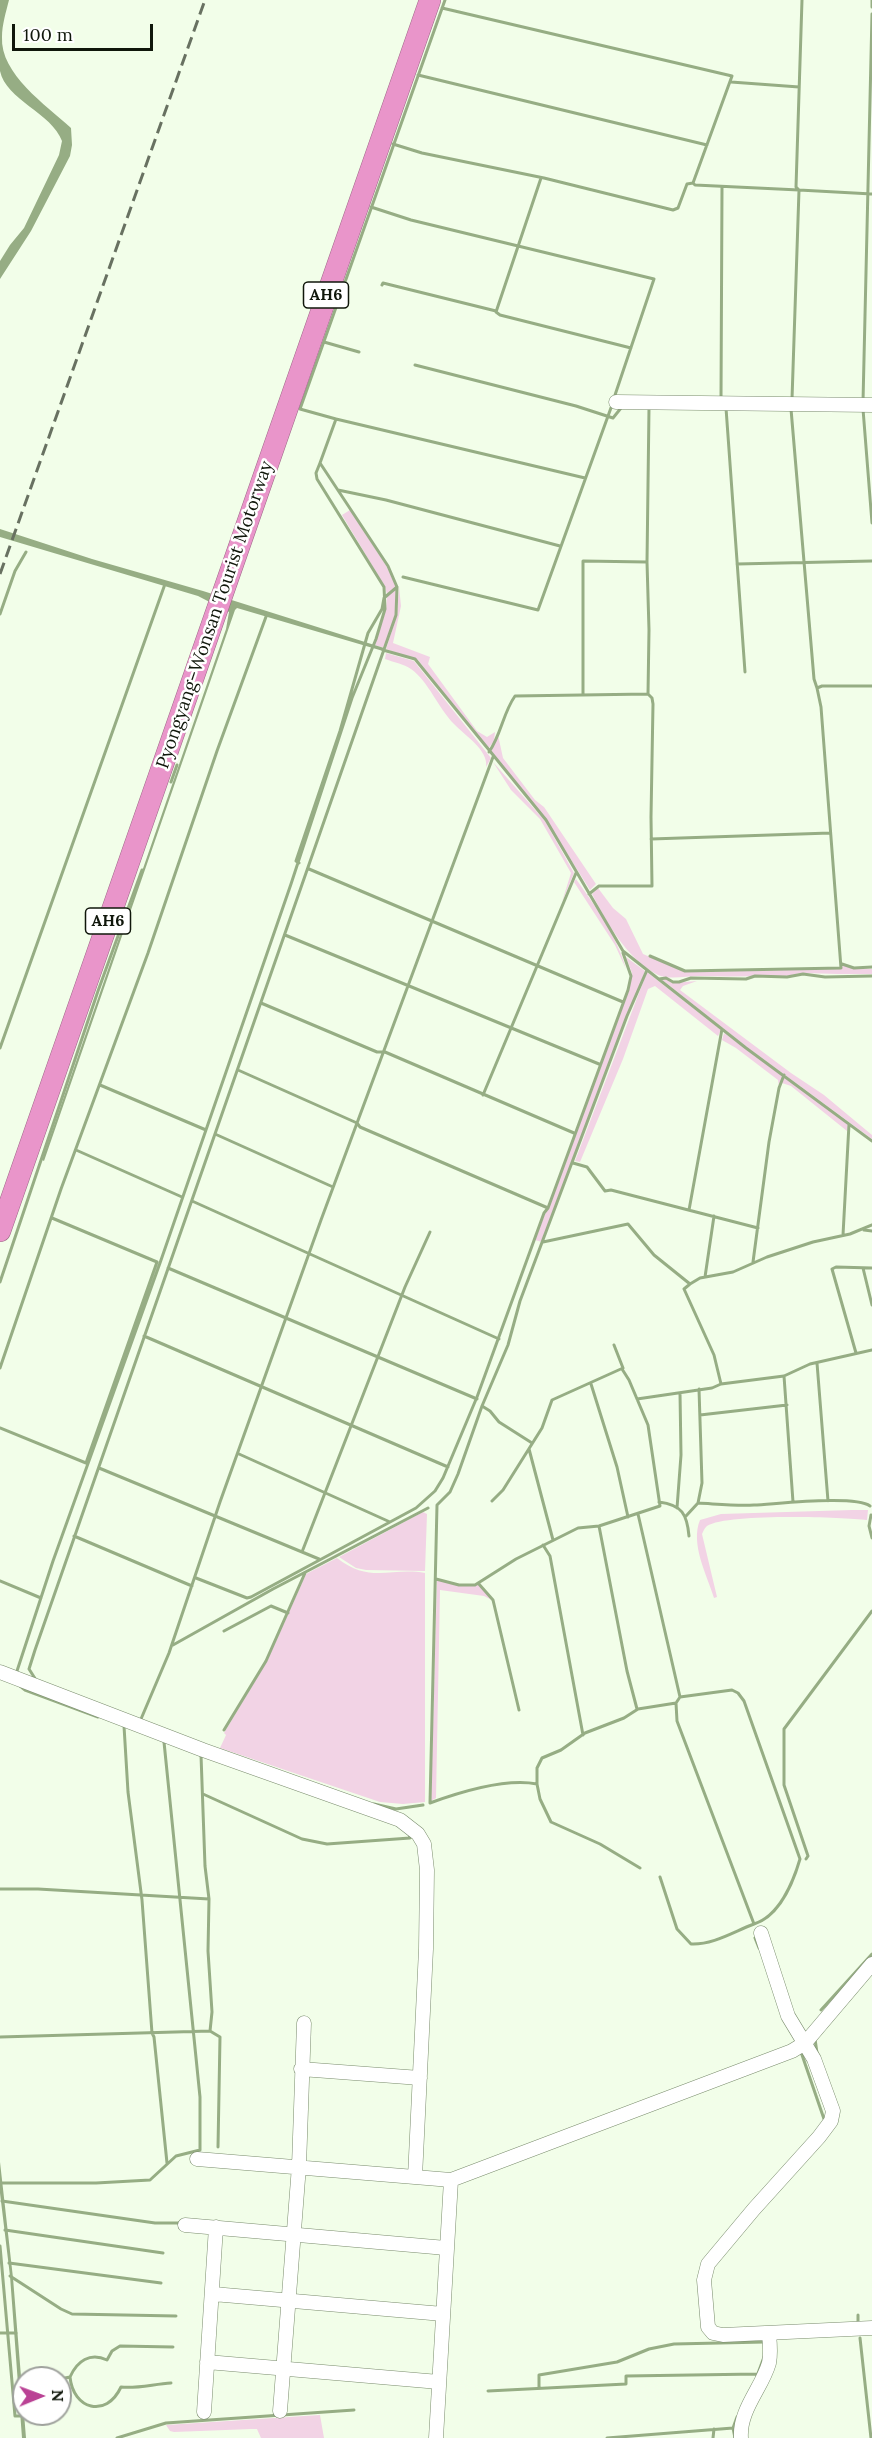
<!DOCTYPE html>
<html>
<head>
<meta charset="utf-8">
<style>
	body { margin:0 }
	#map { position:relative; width:872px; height:2438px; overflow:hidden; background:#f2fee9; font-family:Lora,serif }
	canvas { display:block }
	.north { position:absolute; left:12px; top:2366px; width:60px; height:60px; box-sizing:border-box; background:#fff; border:2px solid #9fa29d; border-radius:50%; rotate:89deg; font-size:16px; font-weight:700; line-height:24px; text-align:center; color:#10170b }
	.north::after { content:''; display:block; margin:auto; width:21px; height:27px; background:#ba4295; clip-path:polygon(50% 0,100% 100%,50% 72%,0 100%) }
	.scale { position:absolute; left:12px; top:24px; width:141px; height:27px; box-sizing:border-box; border:3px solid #10170b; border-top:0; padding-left:8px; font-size:18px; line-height:21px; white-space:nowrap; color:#10170b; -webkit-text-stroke:4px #fff; paint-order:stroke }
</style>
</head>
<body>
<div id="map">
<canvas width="872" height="2438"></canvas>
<div class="north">N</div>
<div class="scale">100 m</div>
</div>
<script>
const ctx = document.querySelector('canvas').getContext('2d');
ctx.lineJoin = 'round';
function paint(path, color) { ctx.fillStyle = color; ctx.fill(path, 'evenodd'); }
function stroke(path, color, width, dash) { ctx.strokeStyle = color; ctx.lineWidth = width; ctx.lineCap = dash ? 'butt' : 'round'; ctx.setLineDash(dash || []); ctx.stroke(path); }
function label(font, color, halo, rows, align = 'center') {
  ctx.font = font + ' Lora,serif'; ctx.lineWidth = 5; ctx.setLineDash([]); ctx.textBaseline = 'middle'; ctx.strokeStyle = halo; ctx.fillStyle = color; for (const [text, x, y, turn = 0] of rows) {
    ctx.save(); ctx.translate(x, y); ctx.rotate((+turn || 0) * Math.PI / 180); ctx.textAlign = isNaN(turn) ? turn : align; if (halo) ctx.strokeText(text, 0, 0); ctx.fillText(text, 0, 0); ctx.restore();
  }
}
const green = new Path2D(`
	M350,510L387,567L396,587L387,594L385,587L342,515Z
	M399,586L401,606L393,643L430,657L428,664L431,668L477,731L487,737L495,732L494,741L488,749L418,660L386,649L397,615Z
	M396,589L395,615L384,648L375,645L386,609L387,596Z
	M386,653L414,661L491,758L486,767C489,750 464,735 454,724C438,708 429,682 411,669C404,664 393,662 385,659Z
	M498,735L503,758L535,800L544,807L596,884L590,890L546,820L491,752Z
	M493,762L545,821L574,873L562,902L571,873L540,819L511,790Z
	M576,879C595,906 617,936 626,969L615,945L574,882Z
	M598,888L613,908L626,919L643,954L685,972L839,969L844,965L852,968L872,969V974C849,974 827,974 803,973C797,973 791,976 785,976C756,976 728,977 699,976C686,976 670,980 658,975C627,959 607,923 592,894Z
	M626,957L645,971L542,1242L535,1240L545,1214L549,1208L629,990L632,973Z
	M647,972L721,1030L718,1036L655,986L648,989L623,1059L580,1162L575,1161Z
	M661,979H666L672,983L697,981L683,986L680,990L791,1073L824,1095L872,1135V1139L747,1047Z
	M724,1033L783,1075L779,1086L778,1080L736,1048L722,1040Z
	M785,1076L848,1124L847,1131L791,1086L782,1083Z
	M852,1510H868L867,1520C840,1517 727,1513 707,1526C704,1529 704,1530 702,1534L717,1597L714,1598C707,1575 690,1544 700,1520L721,1514Z
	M423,1512L427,1514L425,1571L366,1570L356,1568L339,1557Z
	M337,1558C370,1584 391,1567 425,1573V1802L403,1804L380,1802L220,1748L226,1735L224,1733L267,1661L306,1574Z
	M437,1580L459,1586L478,1584L492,1600L484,1596L440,1590L436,1798L431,1801Z
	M320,2415L324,2438H261L257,2429H251L174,2432L170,2431L166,2425Z`);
const water = new Path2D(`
	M0,0H9C6,12 2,25 2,37C0,74 46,105 71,128L72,145L70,156L31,231L0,279V261L10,245L24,228L59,155L62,141C52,113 6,100 0,71C0,55 0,18 0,0Z
	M0,529L92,559L203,591L384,648L383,651L237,608L235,610L44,1161L42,1160L226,629L229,612L198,596L0,537Z
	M0,2162L13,2278L26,2438H22L10,2276L0,2193Z`);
const stream = new Path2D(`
	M802,0L796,187L799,190L872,194
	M872,0V7
	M442,8L732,76L693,183L695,185L799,190L792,399
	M418,75L707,145
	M731,82L799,87
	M393,144L422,153L544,178L673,210L678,208L687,184L693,183
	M541,178L496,312L500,315L631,348
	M371,207L411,220L654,279L614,398
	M382,285L383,283L496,311
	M324,342L359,352
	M415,365L576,406L613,418L621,408
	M721,398L722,187
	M863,402L872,14
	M726,408L745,672
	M791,409L814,679L817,688
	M863,409L872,523
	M336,419L585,478
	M338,490L386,500L560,546
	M737,564L872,561
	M403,577L538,610L612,405
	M0,614L15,571L26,552
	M383,650L415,659L546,820L623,951L746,1048L872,1141
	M583,694V561L647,562L649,408
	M489,752C501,735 503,713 515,696L648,694L649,630L647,562
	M171,782L177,765
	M651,839L830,833
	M299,863L296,861L340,731L368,633L382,609L384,598L397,587
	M309,869L623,1002
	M589,894L599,886H652L651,817L653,704L652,698L648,694
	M285,935L599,1064
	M650,956L685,971L841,968L821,707L817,688L822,686H872
	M842,964L854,968L872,967
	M659,979L666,978L673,982H679L691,978L746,979L755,976L787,977L803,974L825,977L872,976
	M261,1003L377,1052H385L574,1133
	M0,1048L165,584
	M238,1070L357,1123L360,1127L548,1208
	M100,1085L206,1130
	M483,1095L576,873
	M215,1134L333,1187
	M76,1150L182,1197
	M573,1163L587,1167L605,1191L611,1190L758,1228
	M192,1201L499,1339
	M689,1210L722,1029
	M864,1230L872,1231
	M843,1235L849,1124
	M543,1242L628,1224L654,1255L690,1284L700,1278L733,1272L767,1257L813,1242L850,1234L872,1225
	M753,1262L769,1142L779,1088L784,1075
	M168,1268L477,1399
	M863,1268L872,1305
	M705,1277L714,1216
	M0,1282L98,991L142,870
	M144,1336L448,1467
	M856,1353L832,1269L836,1267L872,1268
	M817,1363L828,1501
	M0,1368L61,1189L148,953L217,751L267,614
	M784,1376L793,1502
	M591,1384L617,1467L628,1517
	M721,1384L784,1376L810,1364L872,1350
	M637,1399L712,1388L721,1384L714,1355L684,1289L690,1284
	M482,1406L490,1411L499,1422L532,1443
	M700,1415L787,1405
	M0,1428L86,1463L157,1262L52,1218
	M529,1449L553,1540
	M239,1454L390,1522
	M99,1468L319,1559
	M492,1501L503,1490L542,1428L552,1400L623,1368L614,1345
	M659,1502C682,1505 687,1514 689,1536
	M698,1503C717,1504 736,1506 754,1505C777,1504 855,1495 870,1506
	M677,1508L681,1455L680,1393
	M638,1514L680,1697
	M871,1515L869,1526L872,1538
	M686,1516L698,1503L702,1483L699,1389
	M599,1526L627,1671L637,1709
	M74,1536L192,1586
	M543,1545L550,1556L583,1735
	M302,1552L405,1287L430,1232
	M196,1578L247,1598L251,1597L416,1508L435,1491L443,1478L477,1397L544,1213L548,1208L628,990L631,976L623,953
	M436,1579L459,1585H475L516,1559L578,1528L599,1526L660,1506L648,1425L629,1380L622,1369
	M0,1581L41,1598
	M478,1583L493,1600L519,1710
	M224,1631L271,1606L288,1613
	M173,1645L273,1589L428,1508
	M16,1674L53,1561L160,1263L291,884L352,698L376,639L385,609L384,587L317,479L316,473L320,463
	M36,1680L29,1669L35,1650L396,615L397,587L388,566L320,463L336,419L300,409L445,0
	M20,1686L25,1690L98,1717
	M141,1719L169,1653L220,1502L321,1220L493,757
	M124,1726L128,1792L142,1900L152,2033L154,2037L167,2163
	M224,1730L266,1661L305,1573
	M201,1755L205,1866L209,1899L208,1951L212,2012L210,2031L220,2037L218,2147
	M537,1784C506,1778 460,1792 430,1803L437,1505L450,1492L458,1474L482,1406L508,1345L520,1301L627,1016L647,970
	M203,1794L302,1839L327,1844L410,1838L409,1834
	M374,1804L396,1809L423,1805
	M806,1859L808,1856L784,1785V1729L872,1611
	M640,1868L600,1844L551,1822L540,1799L537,1784V1768L542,1758L561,1750L585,1733L624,1718L638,1709L676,1703L680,1697L732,1690L738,1693L744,1701L800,1859C793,1883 779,1916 754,1924L677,1721L676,1703
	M660,1877L677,1929L691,1944C713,1945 733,1932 754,1924
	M0,1889H38L209,1899
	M755,1938L759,1948
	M821,2010L872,1954
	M0,2037L210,2031
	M815,2039L817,2053
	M801,2052L824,2119
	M0,2183H96L150,2180L176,2156L200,2150V2097L164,1742
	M2,2201L155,2223H181
	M5,2230L163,2253
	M0,2246L15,2416H22
	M9,2263L161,2283
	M10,2276L61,2309L72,2314L176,2316
	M858,2315V2325
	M0,2333H16
	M860,2338L871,2438
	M757,2376L764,2357
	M70,2377C73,2409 106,2419 121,2387C136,2389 154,2384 171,2383
	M60,2379L70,2377C77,2361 90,2352 107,2360L112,2351L120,2346L173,2347
	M539,2387V2375L617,2362L649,2349L674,2344L765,2342
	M488,2391L626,2384V2376L757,2374
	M117,2438L166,2423L354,2410
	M607,2438L733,2428
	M713,2438L714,2429
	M735,2438L733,2428L737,2417`);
const minor = new Path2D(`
	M616,402L872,405
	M0,1672L203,1750L400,1820L418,1834L424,1844L427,1870L426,1949L415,2177
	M761,1933L788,2016L814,2059L833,2111L831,2121L819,2137L754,2209L708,2264L704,2280L708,2327L713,2333L723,2335L872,2328
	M301,2069L420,2078
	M197,2159L451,2180
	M185,2225L446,2248
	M213,2294L443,2314
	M207,2362L439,2382
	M280,2411L299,2166L304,2023
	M204,2412L216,2227
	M436,2438L451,2180L792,2051L805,2043L872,1964
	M741,2438C739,2410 762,2388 769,2363C771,2353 770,2344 769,2334`);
const highway = new Path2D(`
	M0,1231L430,0`);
const rail = new Path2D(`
	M0,574L205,0`);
const shields = [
	[326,295,45],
	[108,921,45]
];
const shieldNames = [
	["AH6",326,295],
	["AH6",108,921]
];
const streetNames = [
	["Pyongyang–Wonsan Tourist Motorway",215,615,-71]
];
paint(green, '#f2d3e5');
paint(water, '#96ad84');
stroke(stream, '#96ad84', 3);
stroke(minor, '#7a8c6d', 15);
stroke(highway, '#9d6987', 22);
stroke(minor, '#fff', 14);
stroke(highway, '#e995ca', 21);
stroke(rail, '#687161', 3, [12, 6]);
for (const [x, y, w] of shields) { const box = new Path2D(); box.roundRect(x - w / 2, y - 13, w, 26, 4.5); ctx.fillStyle = '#fff'; ctx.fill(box); stroke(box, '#10170b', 1.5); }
label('bold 16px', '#10170b', null, shieldNames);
label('18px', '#10170b', '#fff', streetNames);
</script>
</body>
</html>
